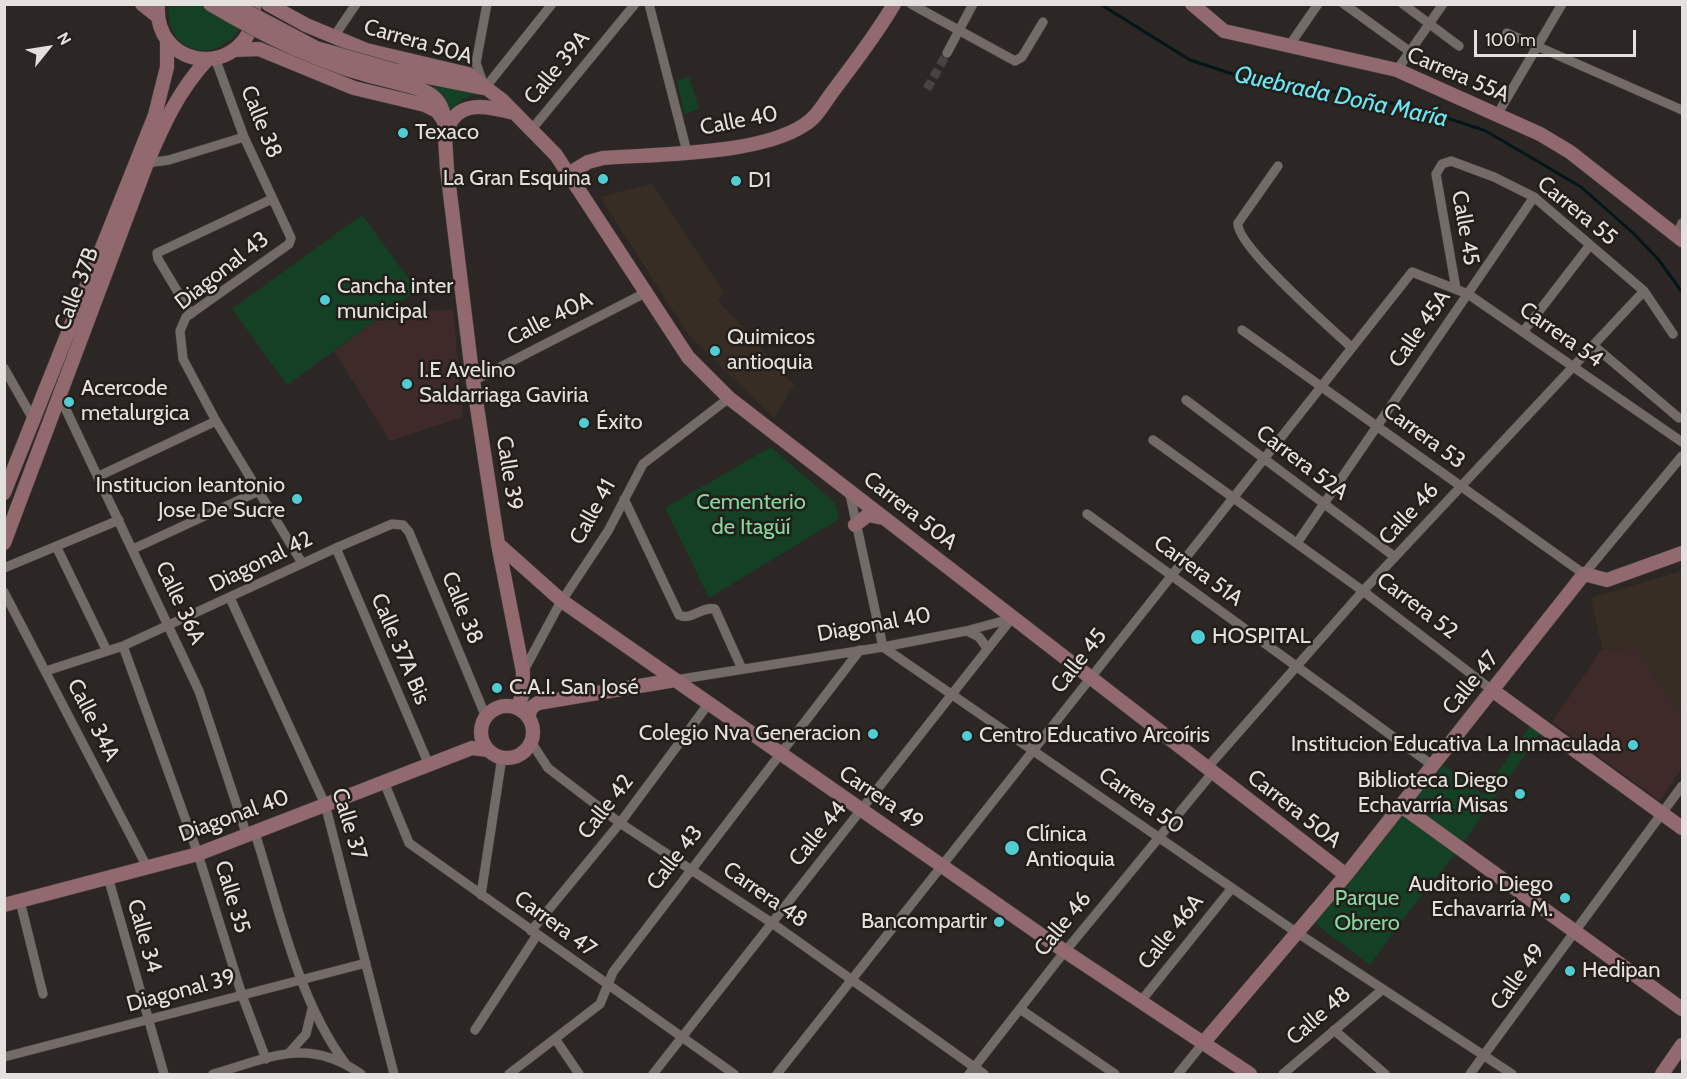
<!DOCTYPE html>
<html>
<head>
<meta charset="utf-8">
<style>
	body { margin:0 }
	#map { position:relative; width:1687px; height:1079px; overflow:hidden; background:#2c2724; font-family:Cabin,sans-serif }
	canvas { display:block }
	.frame { position:absolute; inset:0; border:6px solid #e4e0de; pointer-events:none }
	.north { position:absolute; left:18px; top:18px; width:60px; height:60px; -webkit-text-stroke:4px #231e1a; paint-order:stroke; rotate:60deg; font-size:16px; font-weight:700; line-height:24px; text-align:center; color:#e4e0de }
	.north::after { content:''; display:block; margin:auto; width:21px; height:27px; background:#e4e0de; clip-path:polygon(50% 0,100% 100%,50% 72%,0 100%) }
	.scale { position:absolute; left:1474px; top:30px; width:162px; height:27px; box-sizing:border-box; border:3px solid #e4e0de; border-top:0; padding-left:8px; font-size:18px; line-height:21px; white-space:nowrap; color:#e4e0de; -webkit-text-stroke:4px #231e1a; paint-order:stroke }
</style>
</head>
<body>
<div id="map">
<canvas width="1687" height="1079"></canvas>
<div class="frame"></div>
<div class="north">N</div>
<div class="scale">100 m</div>
</div>
<script>
const ctx = document.querySelector('canvas').getContext('2d');
ctx.lineJoin = 'round';
function paint(path, color) { ctx.fillStyle = color; ctx.fill(path, 'evenodd'); }
function stroke(path, color, width, dash) { ctx.strokeStyle = color; ctx.lineWidth = width; ctx.lineCap = dash ? 'butt' : 'round'; ctx.setLineDash(dash || []); ctx.stroke(path); }
function label(font, color, halo, rows, align = 'center') {
  ctx.font = font + ' Cabin,sans-serif'; ctx.lineWidth = 5; ctx.setLineDash([]); ctx.textBaseline = 'middle'; ctx.strokeStyle = halo; ctx.fillStyle = color; for (const [text, x, y, turn = 0] of rows) {
    ctx.save(); ctx.translate(x, y); ctx.rotate((+turn || 0) * Math.PI / 180); ctx.textAlign = isNaN(turn) ? turn : align; if (halo) ctx.strokeText(text, 0, 0); ctx.fillText(text, 0, 0); ctx.restore();
  }
}
const built = new Path2D(`
	M652,184L724,293L718,300L794,385L774,418L688,334L600,197Z
	M1682,571V713L1666,695L1637,648L1602,649L1591,598Z`);
const education = new Path2D(`
	M453,309L463,417L390,441L334,351L384,315Z
	M1637,648L1666,695L1682,713V768L1660,801L1552,722L1602,649Z`);
const green = new Path2D(`
	M169,5H247C245,13 244,24 238,31C212,67 163,50 169,5Z
	M689,77L699,109L684,114L677,80Z
	M428,85L479,94L462,99L450,115L435,90Z
	M362,215L417,290L287,385L232,309Z
	M771,447L835,503L839,519L709,598L665,508Z
	M1531,724L1542,731L1453,857L1409,911L1370,965L1314,923L1440,762L1483,794Z`);
const stream = new Path2D(`
	M1100,4L1190,60L1254,81L1344,93L1423,110L1486,131L1581,187L1632,232L1658,259L1682,292`);
const streetTunnel = new Path2D(`
	M927,89L947,53`);
const street = new Path2D(`
	M649,4L687,152
	M911,4L1015,61L1022,57L1043,22
	M1344,4L1409,51
	M1403,4L1459,46
	M1507,33L1682,110
	M333,38L356,4
	M1289,46L1318,4
	M947,53L973,4
	M215,58L244,137L291,238L289,244L186,317L180,331L183,359L216,421L302,563
	M1397,70L1443,4
	M484,86L476,63L487,4
	M485,88L552,4
	M1497,115L1562,4
	M532,129L635,4
	M147,163L169,160L244,137
	M1278,166L1238,223C1235,245 1332,329 1351,347
	M1677,234L1682,223
	M1456,289L1436,174L1442,164L1451,161L1494,177L1534,197L1644,291L1673,334
	M191,314L158,259L157,253L272,199
	M1242,330L1584,574L1682,456
	M1523,332L1590,245
	M1594,346L1679,418
	M4,368L33,419
	M473,381L645,293
	M59,395L199,691L247,836
	M1186,400L1395,557
	M1153,440L1363,591L1492,690
	M99,476L216,421
	M849,490L883,647L1290,928L1512,1074
	M624,499L679,615C691,621 702,606 715,609L742,669
	M1087,514L1432,765
	M1297,543L1534,197
	M57,548L107,651
	M336,548L429,765
	M133,549L259,491
	M4,568L119,520
	M4,592L147,867
	M230,598L325,804L394,1074
	M967,631L979,637L987,648
	M123,646L198,854L242,995L266,1059
	M46,671L123,646L336,548L392,524L403,525L409,532L486,717
	M523,672L559,605L608,531L643,464L729,398
	M675,680L883,647L966,631L1010,619
	M531,742L548,768L620,823L772,923L984,1074
	M1207,768L1363,591L1644,291
	M384,782L409,843L734,1074
	M255,833C279,908 298,1000 345,1063
	M108,877L164,1074
	M481,895L502,757
	M20,901L43,994
	M531,931L620,823L709,703
	M1141,1001L1232,888
	M1020,1009L1115,1074
	M475,1030L537,935
	M1334,1030L1385,1074
	M556,1040L579,1074
	M289,1053L306,1034L312,1009
	M4,1057L366,963
	M213,1074C270,1058 307,1036 361,1074
	M509,1074L600,1004L613,972L860,650
	M653,1074L1012,618
	M777,1074L1412,272L1468,294L1682,442
	M969,1074L1058,960L1213,772
	M1178,1074L1204,1042
	M1283,1074L1383,989
	M1470,1074L1682,786`);
const secondary = new Path2D(`
	M142,4L157,16
	M158,4C153,66 234,80 253,23C254,18 254,10 254,4
	M268,4L306,25L366,50L468,74L502,100L556,155L688,357L729,398L1346,875
	M1192,4L1224,31L1397,70L1540,134L1570,152L1682,240
	M234,50L259,49L354,88L425,105L437,111L444,121L447,169L473,381L498,544L523,672L522,696L517,708
	M397,71L483,88
	M394,82C416,88 440,90 444,117
	M446,134C455,98 487,106 514,113
	M570,173L588,162L603,158C657,154 759,155 804,125C816,118 823,105 831,94C853,64 875,37 894,4
	M4,493L155,115L167,67V42
	M855,525L868,515L883,518
	M4,543L147,163C163,125 179,90 207,60
	M498,544L562,601L1054,944L1250,1074
	M1492,690L1682,828
	M481 732a26 26 0 1 1 52 0a26 26 0 1 1-52 0Z
	M528,717L531,708L538,703L675,680
	M1400,805L1682,1009
	M4,905L198,854L472,748L488,750
	M1204,1042L1346,875L1584,574L1607,580L1682,553
	M1662,1074L1682,1045`);
const secondaryBridge = new Path2D(`
	M210,4C269,39 327,67 394,82
	M233,4L316,48L397,71`);
const markers = [
	[403,133,6,"#51ccd3"],
	[603,179,6,"#51ccd3"],
	[736,181,6,"#51ccd3"],
	[325,300,6,"#51ccd3"],
	[715,351,6,"#51ccd3"],
	[407,384,6,"#51ccd3"],
	[69,402,6,"#51ccd3"],
	[584,423,6,"#51ccd3"],
	[297,499,6,"#51ccd3"],
	[1198,637,8,"#51ccd3"],
	[497,688,6,"#51ccd3"],
	[873,734,6,"#51ccd3"],
	[967,736,6,"#51ccd3"],
	[1633,745,6,"#51ccd3"],
	[1520,794,6,"#51ccd3"],
	[1012,848,8,"#51ccd3"],
	[1565,898,6,"#51ccd3"],
	[999,922,6,"#51ccd3"],
	[1570,971,6,"#51ccd3"]
];
const streetNames = [
	["Carrera 50A",418,42,16],
	["Calle 39A",557,68,-50],
	["Carrera 55A",1458,75,23],
	["Calle 40",739,121,-11],
	["Calle 38",261,122,68],
	["Carrera 55",1577,211,39],
	["Calle 45",1465,228,80],
	["Diagonal 43",222,271,-38],
	["Calle 37B",77,289,-69],
	["Calle 40A",550,319,-27],
	["Calle 45A",1420,329,-55],
	["Carrera 54",1561,335,35],
	["Carrera 53",1424,436,36],
	["Carrera 52A",1302,463,37],
	["Calle 39",509,473,81],
	["Carrera 50A",910,511,38],
	["Calle 41",593,512,-61],
	["Calle 46",1409,514,-47],
	["Diagonal 42",261,562,-26],
	["Carrera 51A",1198,571,36],
	["Calle 36A",180,603,65],
	["Carrera 52",1417,606,37],
	["Calle 38",462,608,68],
	["Diagonal 40",874,625,-10],
	["Calle 37A Bis",400,649,67],
	["Calle 45",1079,661,-52],
	["Calle 47",1471,683,-51],
	["Calle 34A",93,720,63],
	["Carrera 49",881,798,34],
	["Carrera 50",1141,801,35],
	["Calle 42",606,807,-52],
	["Carrera 50A",1294,809,38],
	["Diagonal 40",234,816,-20],
	["Calle 37",349,824,73],
	["Calle 44",818,834,-51],
	["Calle 43",675,858,-52],
	["Carrera 48",765,895,35],
	["Calle 35",232,897,73],
	["Carrera 47",555,924,36],
	["Calle 46",1063,924,-51],
	["Calle 46A",1171,932,-51],
	["Calle 34",144,936,74],
	["Calle 49",1518,977,-54],
	["Diagonal 39",181,991,-15],
	["Calle 48",1319,1016,-41]
];
const poiNames = [
	["Texaco",415,133],
	["La Gran Esquina",591,179,"right"],
	["D1",748,181],
	["Cancha inter",337,287],
	["municipal",337,312],
	["Quimicos",727,338],
	["antioquia",727,363],
	["I.E Avelino",419,371],
	["Saldarriaga Gaviria",419,396],
	["Acercode",81,389],
	["metalurgica",81,414],
	["Éxito",596,423],
	["Institucion Ieantonio",285,486,"right"],
	["Jose De Sucre",285,511,"right"],
	["HOSPITAL",1212,637],
	["C.A.I. San José",509,688],
	["Colegio Nva Generacion",861,734,"right"],
	["Centro Educativo Arcoíris",979,736],
	["Institucion Educativa La Inmaculada",1621,745,"right"],
	["Biblioteca Diego",1508,781,"right"],
	["Echavarría Misas",1508,806,"right"],
	["Clínica",1026,835],
	["Antioquia",1026,860],
	["Auditorio Diego",1553,885,"right"],
	["Echavarría M.",1553,910,"right"],
	["Bancompartir",987,922,"right"],
	["Hedipan",1582,971]
];
const parkNames = [
	["Cementerio",751,503],
	["de Itagüí",751,528],
	["Parque",1367,899],
	["Obrero",1367,924]
];
const waterNames = [
	["Quebrada Doña María",1341,97,12]
];
paint(built, '#372d25');
paint(education, '#3e2a29');
paint(green, '#144025');
stroke(stream, '#001618', 3);
stroke(streetTunnel, '#484340', 9, [9, 4.5]);
stroke(street, '#47423f', 10);
stroke(secondary, '#47423f', 15);
stroke(street, '#726b67', 9);
stroke(secondary, '#91696f', 14);
stroke(secondaryBridge, '#47423f', 15, []);
stroke(secondaryBridge, '#91696f', 14);
for (const [x, y, r, color] of markers) { const dot = new Path2D(); dot.arc(x, y, r, 0, 2 * Math.PI); ctx.fillStyle = color; ctx.fill(dot); stroke(dot, '#231e1a', 2); }
label('22px', '#e4e0de', '#231e1a', streetNames);
label('22px', '#e4e0de', '#231e1a', poiNames, 'left');
label('22px', '#85d79f', '#231e1a', parkNames);
label('italic 24px', '#6ae7f5', '#231e1a', waterNames);
</script>
</body>
</html>
